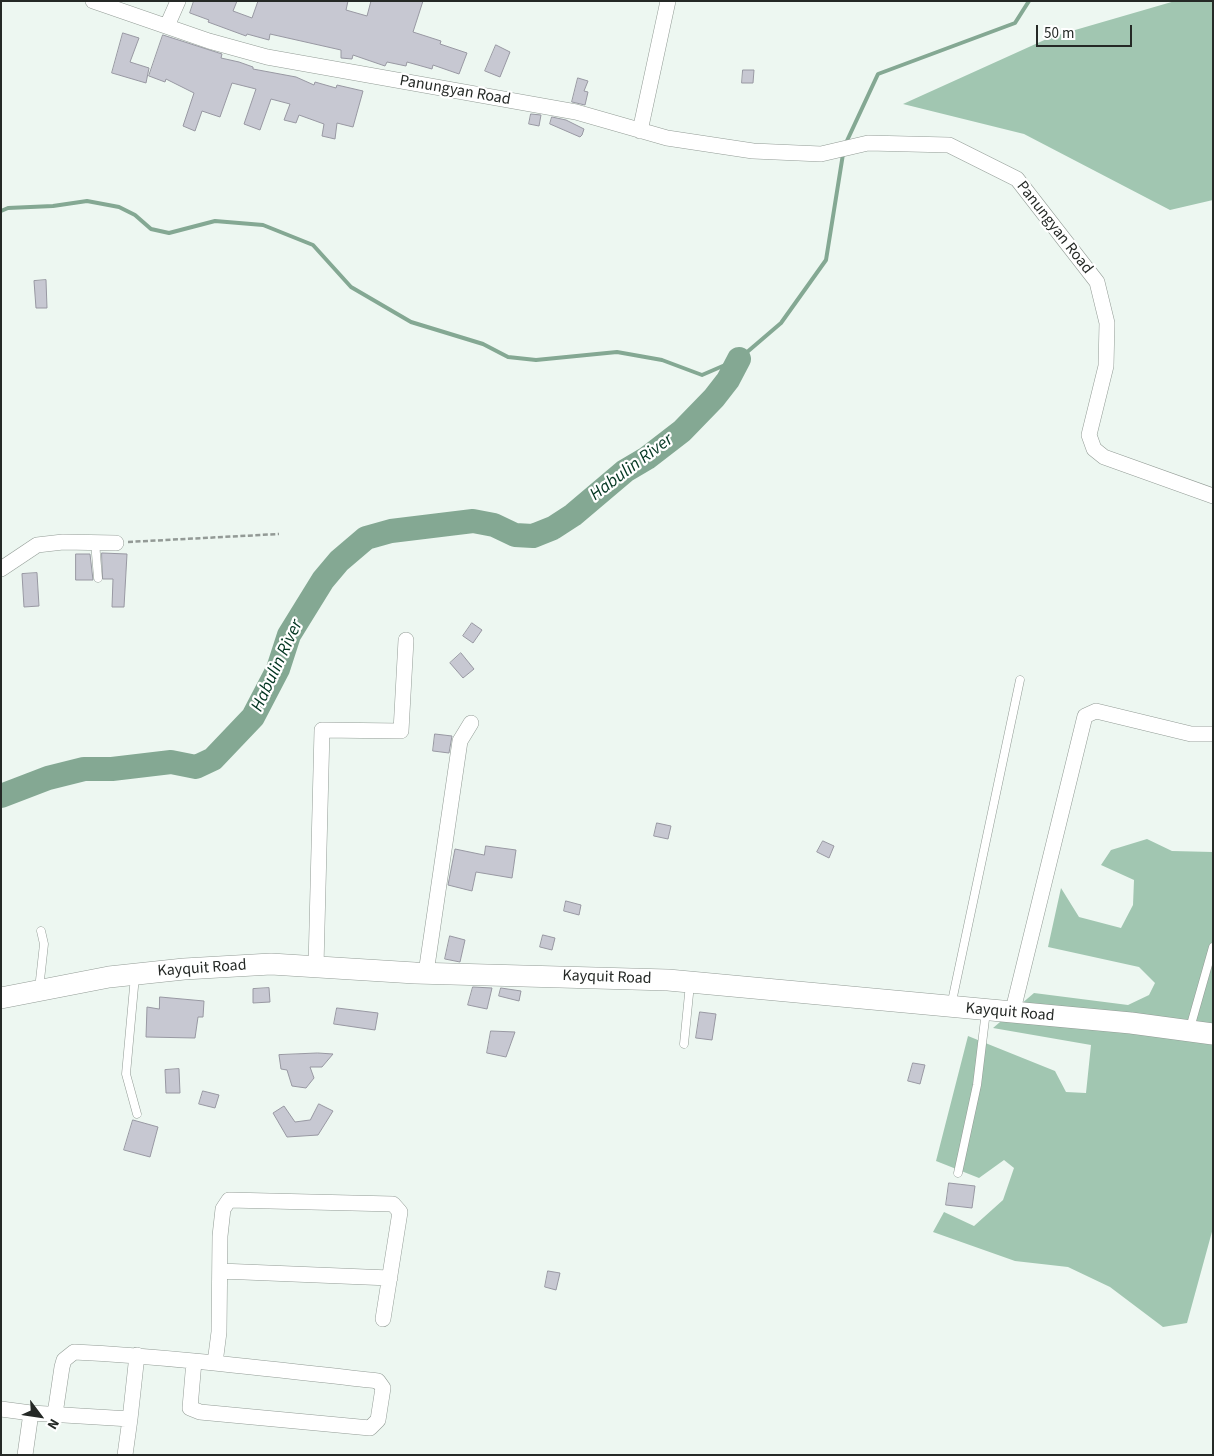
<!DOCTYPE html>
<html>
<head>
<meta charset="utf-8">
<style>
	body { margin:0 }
	#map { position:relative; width:1214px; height:1456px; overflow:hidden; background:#edf7f1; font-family:"Source Sans 3",sans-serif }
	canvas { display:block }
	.frame { position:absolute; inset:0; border:2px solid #252926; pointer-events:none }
	.north { position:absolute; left:15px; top:1391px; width:50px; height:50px; -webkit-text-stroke:4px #fff; paint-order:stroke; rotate:121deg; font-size:14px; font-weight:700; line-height:20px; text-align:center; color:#252926 }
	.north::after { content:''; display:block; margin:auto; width:18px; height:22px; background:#252926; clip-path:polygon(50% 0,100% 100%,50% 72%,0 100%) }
	.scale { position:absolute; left:1036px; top:25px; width:96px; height:22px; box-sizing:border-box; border:2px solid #252926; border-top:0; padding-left:6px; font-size:15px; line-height:18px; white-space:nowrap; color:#252926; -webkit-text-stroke:4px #fff; paint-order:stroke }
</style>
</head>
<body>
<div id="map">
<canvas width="1214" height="1456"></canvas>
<div class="frame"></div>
<div class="north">N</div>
<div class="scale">50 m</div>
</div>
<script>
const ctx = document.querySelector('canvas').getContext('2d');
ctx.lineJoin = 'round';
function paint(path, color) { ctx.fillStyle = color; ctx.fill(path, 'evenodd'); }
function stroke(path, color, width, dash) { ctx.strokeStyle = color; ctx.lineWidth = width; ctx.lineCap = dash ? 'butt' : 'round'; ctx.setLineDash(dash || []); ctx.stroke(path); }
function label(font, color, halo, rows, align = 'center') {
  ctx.font = font + ' "Source Sans 3",sans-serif'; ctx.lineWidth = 4.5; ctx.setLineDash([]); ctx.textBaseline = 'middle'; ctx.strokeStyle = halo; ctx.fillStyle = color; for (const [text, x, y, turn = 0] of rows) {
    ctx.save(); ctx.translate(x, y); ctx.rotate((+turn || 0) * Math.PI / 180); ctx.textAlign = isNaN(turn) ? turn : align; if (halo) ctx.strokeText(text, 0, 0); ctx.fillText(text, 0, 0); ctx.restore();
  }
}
const forest = new Path2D(`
	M1175,1H1213V200L1170,210L1024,134L903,104L1051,37Z
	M1147,839L1172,851L1213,852V1228L1187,1323L1163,1327L1110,1287L1068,1267L1015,1261L933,1232L944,1212L974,1226L1003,1200L1014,1168L1004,1160L979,1178L936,1161L968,1036L1055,1071L1066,1092L1086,1093L1091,1045L993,1028L1034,993L1128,1005L1149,995L1155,983L1139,967L1048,947L1061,888L1079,917L1121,928L1133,905L1134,880L1101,865L1111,850Z`);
const stream = new Path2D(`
	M845,145L878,74L1015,23L1029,1
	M1,211L8,208L53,206L87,201L119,207L135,215L151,229L169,233L215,221L263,225L313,245L351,287L411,322L483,344L508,357L536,360L617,352L662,360L702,375L739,359L781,323L826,260L843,154`);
const river = new Path2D(`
	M1,796L48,778L84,769H112L171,762L196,767L213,759L253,717L278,669L289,635L323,580L339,561L366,538L391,531L473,521L494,525L515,535L533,536L553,528L573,515L625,471L647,458L682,431L714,398L728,380L739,359`);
const building = new Path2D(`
	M194,1H237L233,11L252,18L258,1H348L346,10L367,16L371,1H423L413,32L441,41L440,44L467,53L459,74L433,65L432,69L407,62L406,66L387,62L385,66L353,55L352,59L341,58V50L270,34L269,40L247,34L246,36L208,22L209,20L190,13Z
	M123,33L139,38L130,62L149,68L146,83L112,73Z
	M163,35L222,54L221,58L239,62L253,67V69L296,77L314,85L315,82L336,88L337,85L363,91L353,127L337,123L335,139L322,136L324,124L299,115L296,123L284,120L290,104L271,99L260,130L244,124L256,89L232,83L220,117L202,111L195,131L183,126L194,93L166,79L165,82L149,76Z
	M496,45L510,52L500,77L485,71Z
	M743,70H754L753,83H742Z
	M578,78L588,81L584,91L588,92L585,105L572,102Z
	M531,114L541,115L539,126L529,124Z
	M552,117L566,120L584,129L582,135L580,137L550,124Z
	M46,280L47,308H36L34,281Z
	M102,553L127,554L124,607H112L113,579H103Z
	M76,554H90L93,580H76Z
	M37,573L39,606L24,607L22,574Z
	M472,623L482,630L473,643L463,636Z
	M461,653L474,669L463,678L450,663Z
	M435,734L452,736L449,753L433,751Z
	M657,823L671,826L668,839L654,836Z
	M823,841L834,846L829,858L817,852Z
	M486,846L516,850L512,878L476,872L472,891L448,885L455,849L484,855Z
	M566,901L581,905L579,915L564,911Z
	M543,935L555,938L552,950L540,947Z
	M450,936L465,940L460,962L445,959Z
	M473,987L492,988L487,1009L468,1005Z
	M269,988L270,1002L253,1003V989Z
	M501,988L521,991L519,1001L499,996Z
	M160,997L204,1001L203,1017H198L195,1038L146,1037L147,1007L159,1009Z
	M337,1008L378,1013L375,1030L334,1024Z
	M700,1012L716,1014L712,1040L696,1038Z
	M491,1031L515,1032L506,1057L487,1053Z
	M318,1053L333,1054L322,1067H310L314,1078L306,1088L292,1086L287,1070L281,1069L279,1055Z
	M913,1063L925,1065L920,1084L908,1081Z
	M179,1069L180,1093H166L165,1070Z
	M203,1091L219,1095L215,1108L199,1104Z
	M319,1104L333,1111L318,1135L287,1137L273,1113L284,1106L295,1122L310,1120Z
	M133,1120L158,1127L150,1157L124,1150Z
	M949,1183L975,1186L972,1208L946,1205Z
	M548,1271L560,1273L556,1290L545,1287Z`);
const path = new Path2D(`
	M128,542L279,534`);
const lane = new Path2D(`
	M95,542L98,578
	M135,976L126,1074L137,1114
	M39,989L44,944L41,931
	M951,1006L1020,680
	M1190,1028L1213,947
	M684,1044L690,984
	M958,1173L977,1085L986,1011`);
const street = new Path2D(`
	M93,1L209,41L267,57L576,112L667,138L753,151L821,154L868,143L949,145L1017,179L1097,282L1107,323L1106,366L1089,435L1094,449L1104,457L1213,496
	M167,26L178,1
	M640,131L668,1
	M1,569L37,545L63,542L116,543
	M316,966L322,730L401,731L406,640
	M426,973L460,741L471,723
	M1012,1014L1085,716L1096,711L1191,734H1213
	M220,1271L390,1278
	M215,1363L219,1332L220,1236L223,1209L229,1200L393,1204L400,1212L383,1319
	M1,1409L31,1413L130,1419L137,1355
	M55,1414L62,1367L64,1360L74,1352C176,1357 277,1370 378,1381L383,1388L378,1420L370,1428L200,1412L190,1408L194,1361
	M25,1455L31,1413
	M125,1455L130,1419`);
const secondary = new Path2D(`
	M1,998L109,977L184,969L271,964L415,973L668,980L1131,1023L1213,1034`);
const streetNames = [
	["Panungyan Road",455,91,10],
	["Panungyan Road",1054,228,52],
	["Kayquit Road",202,969,-4],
	["Kayquit Road",607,978,2],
	["Kayquit Road",1010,1013,5]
];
const waterNames = [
	["Habulin River",632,468,-37],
	["Habulin River",278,666,-65]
];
paint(forest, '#a1c6b1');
stroke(stream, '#84a893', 4);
stroke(river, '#84a893', 24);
paint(building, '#c7c8d2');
stroke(building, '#9898a2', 1);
stroke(lane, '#939c96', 9);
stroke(street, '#939c96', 16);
stroke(secondary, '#939c96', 22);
stroke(path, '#939a96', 2.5, [5, 2.5]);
stroke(lane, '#fff', 8);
stroke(street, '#fff', 15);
stroke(secondary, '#fff', 21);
label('16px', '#252926', '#fff', streetNames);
label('italic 18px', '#023520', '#fff', waterNames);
</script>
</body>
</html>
